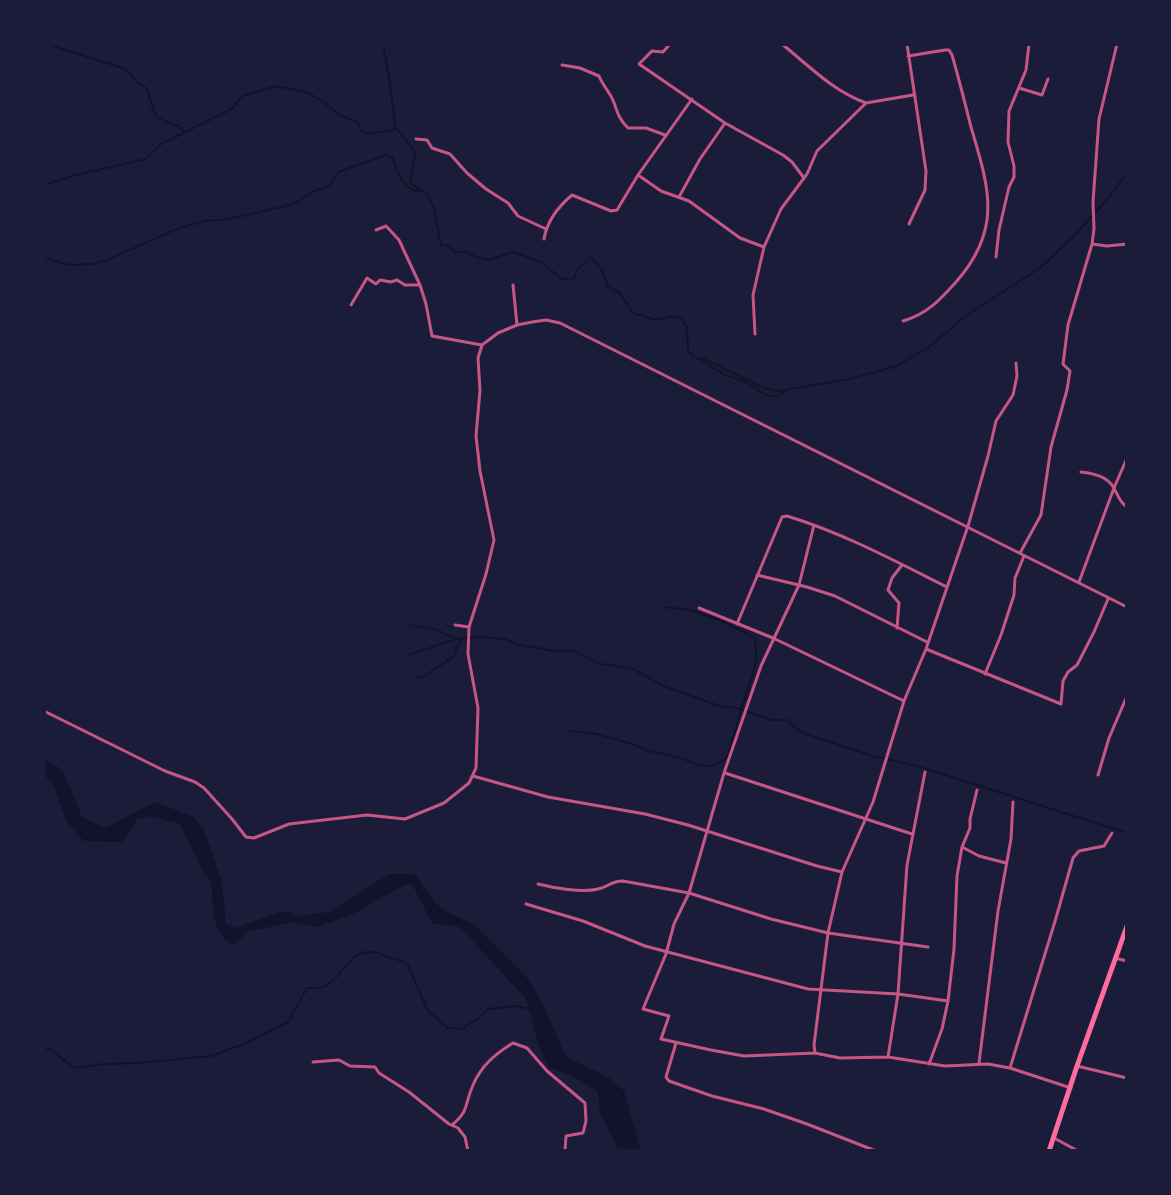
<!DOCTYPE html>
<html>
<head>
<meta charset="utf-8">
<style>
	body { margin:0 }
	#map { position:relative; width:1171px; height:1195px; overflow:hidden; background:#1b1b3a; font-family:"PT Serif",serif }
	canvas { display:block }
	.frame { position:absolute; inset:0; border:46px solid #1b1b3a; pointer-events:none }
</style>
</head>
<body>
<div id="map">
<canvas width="1171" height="1195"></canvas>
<div class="frame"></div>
</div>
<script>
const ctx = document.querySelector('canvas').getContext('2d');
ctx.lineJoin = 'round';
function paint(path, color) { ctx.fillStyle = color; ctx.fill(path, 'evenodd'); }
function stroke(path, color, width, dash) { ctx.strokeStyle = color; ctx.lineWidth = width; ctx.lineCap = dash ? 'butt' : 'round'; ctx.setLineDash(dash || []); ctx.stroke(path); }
const water = new Path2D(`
	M44,759L63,770L82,817L106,828L155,802L194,817L204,830L222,883L226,924L235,928L278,913L289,911L299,916L330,912L389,874H415L435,903L450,914L474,924L528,979L542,1002L566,1057L608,1077L624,1091L641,1151H619L600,1113L598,1092L574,1077L549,1067L539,1045L526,999L460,927L432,923L412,884H406L351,915L317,927L293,922L246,932L236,945C210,939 214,902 211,880L204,874L180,824L151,816L137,819L122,842L84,841L67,823L53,783L47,778L44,779Z`);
const stream = new Path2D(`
	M47,44L126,69L136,81L147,89L155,115L164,121L179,126L185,132
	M383,44L390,84L395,126L415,152L410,183L428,194L434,209L441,245L448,246L455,252H467L476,257L489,260L513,252L541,262L562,279L568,280L574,279L577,270L590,257C600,265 605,272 607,286L620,293L633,313L656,320L672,316L681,318L687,328L688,351L694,357L704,359L764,388L778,391L849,379L897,366L929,347L967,315L1040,268L1072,238L1106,201L1127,173
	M44,185L76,175L146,159L161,144L232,109L242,96L276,86L309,93L325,103L339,115L358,123L362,132L370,134L397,129
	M44,258L70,265L92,264L107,260L179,228L205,221L228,219L294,204C301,201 304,196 311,193C326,185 329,191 338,172L386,155L392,157C398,173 403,192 422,191
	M697,358C706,362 712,368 720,372C730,378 742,379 751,385C764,393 770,403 786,391
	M410,625L437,630L455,638
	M409,655L456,639L478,637L505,639L515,644L560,652L572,650L600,664L631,668L664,686L719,706L737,708L772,720H788L795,728L806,734L873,756L917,766L1127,833
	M416,678L423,677L453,657L461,639
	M570,731L596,734L633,744L649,751L681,758L699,765L712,766L726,759C732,743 736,727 741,710C747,689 762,660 754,637L719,620L691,610L664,607
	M44,1051L50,1049L74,1068L104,1064L137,1063L211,1056L244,1044L288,1022L307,988C309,988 318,988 320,988C344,981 348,945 378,953C382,954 386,957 390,958C398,960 402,960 408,965L428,1011L448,1028L461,1029L479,1018L488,1009L516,1006L531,1009`);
const minor = new Path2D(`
	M670,44L663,52L652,51L639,64L725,123L783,155L792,162L804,178
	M782,44C809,66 833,91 866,103
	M907,44L926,171L925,190L909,224
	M562,65L580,68L599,76C602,83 605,87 609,93C618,106 614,114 628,128H646L665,135
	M1019,88L1042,95L1048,79
	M416,139L427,140L432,148L450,154L467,173L486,189L508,203L518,216L546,229
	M638,175L661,191L689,201L740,238L764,247
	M679,197L700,159L725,123
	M376,230L386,226L399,240L420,285L426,304L432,336L482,345
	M544,239C547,221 559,206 572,195L611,211L617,210L638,175L692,99
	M1092,244L1107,246L1127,244
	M996,257L999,230L1009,187L1014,177V166L1008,142L1009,111L1026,70L1029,44
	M513,285L517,325
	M351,305L367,278L376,284L380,280L391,282L397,280L405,285H420
	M903,321C927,314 940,300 956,282C1003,229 989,188 971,127C965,103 959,79 952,55L949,50H945L908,56
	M755,334L753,295L764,247L781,209L807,174L817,151L866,103L913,95
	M1016,363L1017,376L1013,395L996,421L988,456L968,526L926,649L904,701L873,802L842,872L828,933L814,1045L815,1053L840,1058L888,1057L945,1066L988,1064L1010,1068L1071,1088
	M1081,472C1092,473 1105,476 1112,485C1118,494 1118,501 1127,507
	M814,525L799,585L761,666L724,773L689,893L674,924L666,954L643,1009L669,1016L661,1039L711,1050L744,1056L815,1053
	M1020,553L1041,515L1051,447L1067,390L1070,371L1063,364L1068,325L1092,244L1094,229L1093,202L1099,119L1117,44
	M757,575L807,587L835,596L927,642
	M1079,582L1114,488L1127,458
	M699,608L773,638L904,701
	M737,624L782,517L787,516C843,533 895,561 947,587
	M455,625L469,627
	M897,628L899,603L888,590L892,578L902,565
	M926,649L1061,704L1063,681L1068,672L1077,665L1094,632L1108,599
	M985,674L1001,635L1014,595L1015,578L1024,556
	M725,773L912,834
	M1098,775L1109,738L1127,696
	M473,776L548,797L645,814L688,825L817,866L842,872
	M962,847L979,856L1006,863
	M538,884C554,888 582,893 598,889C609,887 610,881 623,881L689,893L771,919L828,933L928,947
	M526,904L583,921L645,946L808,989L898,994L948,1001
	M1115,958L1127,961
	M676,1043L666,1077L669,1081L712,1096L764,1109L807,1124L876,1151
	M888,1057L898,994L907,865L925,772
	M313,1062L339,1060L350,1066L375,1067L379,1073L409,1092L449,1124L458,1128L465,1137L468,1151
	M979,1063L998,911L1011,839L1013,802
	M929,1064L942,1029L948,1001L954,949L957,876L962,847L970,828V819L977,790
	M1010,1068L1056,918L1073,858L1079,851L1104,846L1112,833
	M452,1125C470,1110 464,1105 473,1085C481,1066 495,1054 513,1043L527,1048L547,1071L585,1103L586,1121L583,1133L566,1136L565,1151
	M1054,1138L1078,1151`);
const tertiary = new Path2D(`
	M44,711L165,771L195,782L204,788L232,819L246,837L254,838L289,824L367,815L405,819L444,803L469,783L476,768L478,708L468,654L469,627L486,574L494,540L480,471L476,436L480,390L478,358L482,345L498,333L517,325L532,322L546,320L560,323L1127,607
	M1077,1066L1127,1078`);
const trunk = new Path2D(`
	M1049,1151L1077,1066L1127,926`);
paint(water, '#12122b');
stroke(stream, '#12122b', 2);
stroke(minor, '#c65784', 3);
stroke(tertiary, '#c65784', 3);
stroke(trunk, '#ff6b9d', 5);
</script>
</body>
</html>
